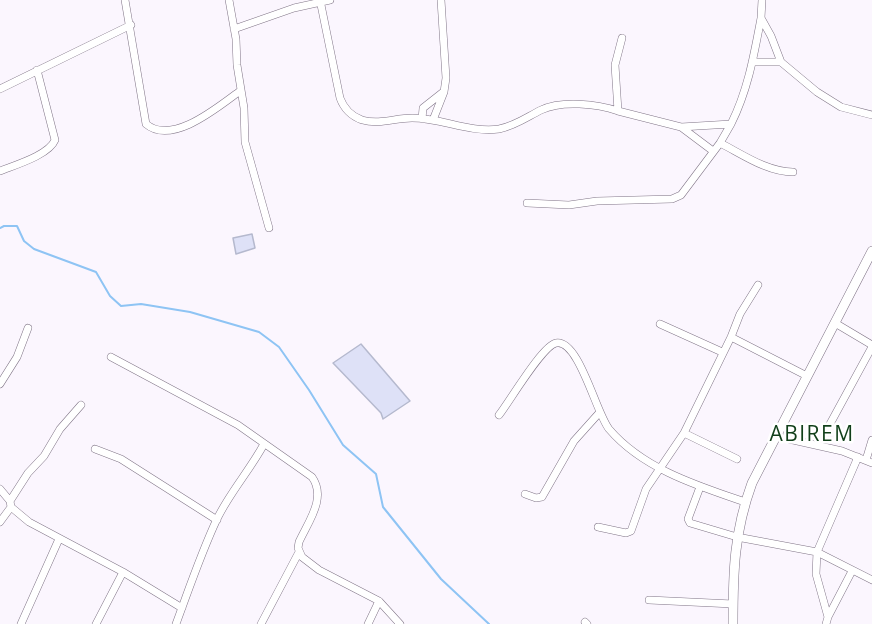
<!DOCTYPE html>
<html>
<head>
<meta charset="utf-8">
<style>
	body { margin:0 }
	canvas { display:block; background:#fbf6fe }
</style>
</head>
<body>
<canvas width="872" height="624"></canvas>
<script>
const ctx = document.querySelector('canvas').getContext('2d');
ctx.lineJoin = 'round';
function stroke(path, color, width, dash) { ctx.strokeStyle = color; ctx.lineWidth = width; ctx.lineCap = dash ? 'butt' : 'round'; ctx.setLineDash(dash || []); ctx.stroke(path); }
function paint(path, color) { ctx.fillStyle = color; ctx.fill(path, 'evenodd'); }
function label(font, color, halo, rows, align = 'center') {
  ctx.font = font + ' "Open Sans",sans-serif'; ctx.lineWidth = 5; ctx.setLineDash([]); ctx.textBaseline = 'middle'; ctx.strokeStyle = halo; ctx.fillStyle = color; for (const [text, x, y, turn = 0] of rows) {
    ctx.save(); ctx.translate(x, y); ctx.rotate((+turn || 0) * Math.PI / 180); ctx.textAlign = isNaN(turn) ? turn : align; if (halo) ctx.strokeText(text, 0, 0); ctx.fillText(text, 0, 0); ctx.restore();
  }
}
const stream = new Path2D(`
	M0,228L4,226H17L24,241L34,249L96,272L110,296L121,306L141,304L190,312L259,332L279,347L309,390L343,445L376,474L383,507L441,579L489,624`);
const building = new Path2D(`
	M252,234L255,248L236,254L233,238Z
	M361,344L410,401L383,419L381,413L333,363Z`);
const minor = new Path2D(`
	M125,0L146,124C172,146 218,107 240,91
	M229,0L236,39L237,65L244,108L245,142L269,228
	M320,0L340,98C344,109 351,116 362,120C380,125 395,118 412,118C442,118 469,133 499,129C515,126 527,117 541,110C562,100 597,104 618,111
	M762,0L761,18L771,36L781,62L817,92L841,107L872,115
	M234,29L294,8L330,0
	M622,38L615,65L618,111L681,127L731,124C748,90 754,55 761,18
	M752,62H781
	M0,89L131,25
	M422,119L423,108L442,93
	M433,120L444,92L446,78L441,0
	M681,127L713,151
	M720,143C742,154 767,172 793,172
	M0,171C15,165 49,155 55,140L37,70
	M527,203L569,205L597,201L672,199L681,195L720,143L731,124
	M835,323L872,345
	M660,324L722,352
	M731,337L807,376
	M111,357L238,425L312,477C327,498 308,522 299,542L298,548L302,557L319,570L379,601L400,624
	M0,384L17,357L28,328
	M499,415C510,401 542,346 556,343C579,339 596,413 609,429C643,469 698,486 745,502
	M830,424L872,347
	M684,433L737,459
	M775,436L842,451L872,463
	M95,449L121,459L217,520
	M866,460L872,440
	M700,487L688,519L690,523L737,537L817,552L872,580
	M0,489L10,501L11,507L29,522L123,572L182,608
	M525,494L536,498L542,497L574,441L600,412
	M10,501L28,473L44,456L60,429L81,405
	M0,522L11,507
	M598,527L626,533L631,531L646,489L684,433L731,337L740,314L758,285
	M649,600L733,604
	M828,617L852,571
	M585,622L587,624
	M21,624L59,539
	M96,624L123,572
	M176,624C189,589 201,553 217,519C230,492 250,470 264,444
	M261,624L299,552
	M368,624L379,601
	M826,624L828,617L816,574L817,552L858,457`);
const tertiary = new Path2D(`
	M733,624C733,572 734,532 752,483L872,251`);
const quarterNames = [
	["ABIREM",812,435]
];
stroke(stream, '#8ec4f4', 2);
paint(building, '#dee1f7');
stroke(building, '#b5b9ce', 1.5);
stroke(minor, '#807587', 8);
stroke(tertiary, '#807587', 10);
stroke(minor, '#fff', 7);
stroke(tertiary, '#fff', 9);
ctx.letterSpacing = '1.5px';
label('21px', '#113f1a', '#fff', quarterNames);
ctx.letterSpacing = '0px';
</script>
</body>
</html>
